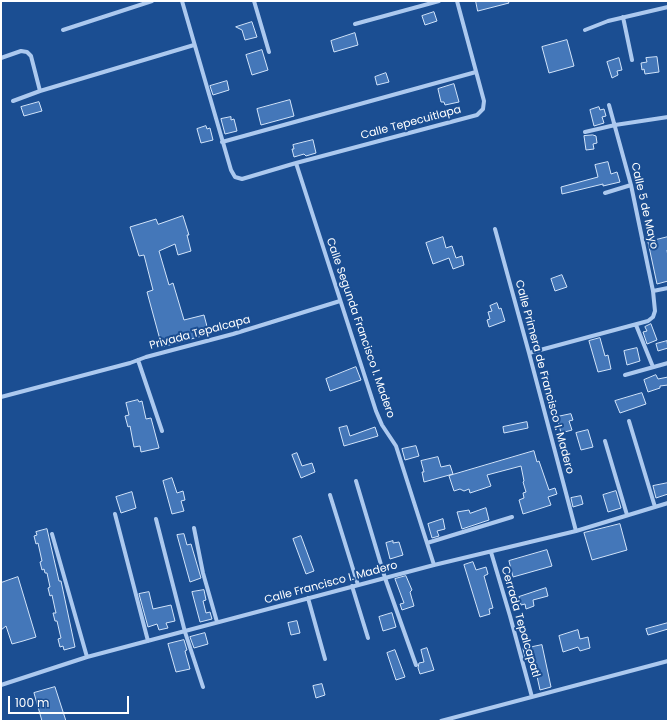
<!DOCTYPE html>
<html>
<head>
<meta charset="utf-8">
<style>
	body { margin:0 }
	#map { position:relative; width:669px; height:722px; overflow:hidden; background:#1b4e92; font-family:Poppins,sans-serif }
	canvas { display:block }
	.frame { position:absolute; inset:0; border:2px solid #fff; pointer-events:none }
	.scale { position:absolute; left:8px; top:696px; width:121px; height:18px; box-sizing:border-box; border:2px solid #fff; border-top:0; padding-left:5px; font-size:12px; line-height:14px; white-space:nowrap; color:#fff; -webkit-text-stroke:3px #1b4e92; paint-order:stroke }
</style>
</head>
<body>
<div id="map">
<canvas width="669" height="722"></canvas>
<div class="frame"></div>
<div class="scale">100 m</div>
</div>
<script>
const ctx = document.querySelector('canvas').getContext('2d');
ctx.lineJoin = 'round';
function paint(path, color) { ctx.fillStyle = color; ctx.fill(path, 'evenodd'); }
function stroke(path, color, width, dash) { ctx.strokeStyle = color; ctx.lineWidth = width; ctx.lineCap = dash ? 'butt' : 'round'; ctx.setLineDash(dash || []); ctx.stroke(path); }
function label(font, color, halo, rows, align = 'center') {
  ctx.font = font + ' Poppins,sans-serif'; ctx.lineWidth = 4; ctx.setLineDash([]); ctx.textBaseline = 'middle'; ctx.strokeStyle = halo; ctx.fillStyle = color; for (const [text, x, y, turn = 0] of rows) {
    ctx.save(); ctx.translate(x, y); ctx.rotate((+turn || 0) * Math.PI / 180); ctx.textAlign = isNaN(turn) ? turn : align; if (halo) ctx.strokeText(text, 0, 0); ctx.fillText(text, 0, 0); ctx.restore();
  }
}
const building = new Path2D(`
	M476,1H508L509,3L478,11Z
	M434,12L437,21L425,25L422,16Z
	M252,22L257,37L245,40L242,30L236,27Z
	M355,33L358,45L334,52L331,41Z
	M567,40L574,66L549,73L542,47Z
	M262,50L268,70L252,75L246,55Z
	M657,57L659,72L645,74L644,69L642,70L641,63L647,62L646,58Z
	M619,58L622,70L617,71L618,75L612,78L607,62Z
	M386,73L389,82L377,85L375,77Z
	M227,81L229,90L213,95L210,86Z
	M454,84L459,102L445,105L444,102H441L438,89Z
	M290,100L294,116L261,125L257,109Z
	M39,102L42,111L24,116L21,107Z
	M599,107L600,110L604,109L606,116L602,117L604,123L594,126L590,110Z
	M231,117V120L234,119L237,131L225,134L221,119Z
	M206,126L207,129L210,128L213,140L201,143L197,129Z
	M593,135L596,136L597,143L593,144L594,149L586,150L584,136Z
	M313,140L316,153L306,156L304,154L294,157L292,149H294L293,145Z
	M608,162L611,174L617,172L620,182L603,186V184L562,194L561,187L598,177L595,165Z
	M183,216L189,235H187L191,251L178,255L175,244L159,251L169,285L173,283L184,320L204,315L209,334L162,347L147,292L153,290L144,255L139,256L130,227L156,219L158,224Z
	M443,237L446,248L452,246L456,258L462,256L464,265L453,269L449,258L433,264L426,243Z
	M668,237V250H667L668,257V281L657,284L648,242Z
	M562,275L567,287L555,291L551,279Z
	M497,303L499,309L501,308L505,321L489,327L487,320L490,319L488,312L492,311L490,306Z
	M651,324L657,340L647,344L643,332L647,331L645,327Z
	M600,338L605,356L608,355L611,369L598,372L589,341Z
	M667,341L668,348L658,351L656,344Z
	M637,348L640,361L627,365L624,351Z
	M356,367L361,380L330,391L326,379Z
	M656,375L658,379L668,377V385L660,386V388L648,392L644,380Z
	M642,393L646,404L620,413L615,401Z
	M138,400L139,402L142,401L146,419L151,418L159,448L141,452L140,446L134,447L130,426L128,427L125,416L129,415L126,403Z
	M571,414L573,420L569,421L572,430L561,433L557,417Z
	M527,422L528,428L504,433L503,427Z
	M347,426L350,436L375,427L378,436L344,446L339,428Z
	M588,430L593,447L581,450L576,433Z
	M416,446L419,456L405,460L402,449Z
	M534,451L537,462L539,461L549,490L555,488L557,494L548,497L551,505L523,514L519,500L524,498L523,493L526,492L523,482L524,481L521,466L487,475L491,486L470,493L469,489L464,491L460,489L454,491L449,476Z
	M297,453L302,466L312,463L315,472L301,478L292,455Z
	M438,457L441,467L450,465L453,474L424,482L422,472H424L421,461Z
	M172,478L177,493L183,491L185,500L181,501L184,511L172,514L163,481Z
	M668,483V494L656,498L653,486Z
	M616,491L621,508L608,512L603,495Z
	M132,492L136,508L121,513L116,497Z
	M581,496L583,504L573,507L571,498Z
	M486,508L489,520L462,529L457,512L469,510L470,513Z
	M443,519L445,529L437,531L439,536L432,538L428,524Z
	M620,524L627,550L592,560L584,533Z
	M47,529L59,581H61L75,647L64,650L63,646L60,647L58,639L61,638L60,634L57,621H55L53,613H56L55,609L52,595L50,596L48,588L50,587L47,573H45L44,569L42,570L40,562L42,561L38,543L36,544L34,536L37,535L36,532Z
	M184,534L187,545L191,544L201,578L190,582L177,535Z
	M301,536L314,571L306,574L293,539Z
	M393,541V543L399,542L403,555L390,559L386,543Z
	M547,550L552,566L513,577L509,561Z
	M473,562L476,570L486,567L488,574L484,576L493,608L489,609L490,614L480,617L464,565Z
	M406,576L412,590L410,592L414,606L402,610L400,604L404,603L395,579Z
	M18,577L36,637L23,641L12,644L6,626L1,630V583Z
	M546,588L548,596L533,600L534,606L526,609L525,604L521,605L519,597Z
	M204,590L206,600L203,601L206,613L210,612L212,619L200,622L192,592Z
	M149,592L153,609L171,605L175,621L166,623L168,628L159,630L157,624L148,627L139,594Z
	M392,613L396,627L383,631L379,617Z
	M297,621L300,633L291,635L288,623Z
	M668,623V629L648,635L646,629Z
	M578,630L580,639L588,637L590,648L580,651L578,647L563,652L559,636Z
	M205,633L208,644L194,648L190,637Z
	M184,640L187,650L185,651L190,669L176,672L168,644Z
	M542,645L551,687L540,690L533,658L526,660L523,649Z
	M427,648L434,670L420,674L418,668L419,663L424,662L421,650Z
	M395,650L405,677L396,680L387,653Z
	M322,684L325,695L316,698L313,686Z
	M55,687L66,721H42L34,693Z`);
const minor = new Path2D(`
	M182,1L231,170L235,177L242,179L296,163L477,115L483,109L484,101L457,1
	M254,1L269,52
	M623,17L632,60
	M355,24L439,1
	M63,30L152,1
	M585,30L608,21L668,7
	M1,58L21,51L27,52L31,56L40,91
	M13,101L40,91L194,45
	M585,132L615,125L668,117
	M222,142L476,72
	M296,163L376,411L382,425L396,446L434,565
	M605,193L631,185
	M495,229L529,353L576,531
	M653,291L668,288
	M636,325L653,367
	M529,353L648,321L653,317L655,311L653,291L631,185L609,105
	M138,360L162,431
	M625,375L668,363
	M1,397L130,363L146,357L233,334L340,301
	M629,421L655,507
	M605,441L627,515
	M356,481L385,578L416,665
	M330,495L358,585
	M115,514L148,641
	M156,519L185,632L203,687
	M194,528L203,573L217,622
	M52,534L87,657
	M427,543L512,517
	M491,552L510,616L532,697
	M352,586L368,638
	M308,598L325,659
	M1,685L87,657L434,565L576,531L668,503
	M441,721L668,661`);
const streetNames = [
	["Calle Tepecuitlapa",411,123,-15],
	["Calle 5 de Mayo",644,206,77],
	["Calle Segunda Francisco I. Madero",360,328,71],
	["Privada Tepalcapa",200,333,-15],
	["Calle Primera de Francisco I. Madero",544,377,75],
	["Calle Francisco I. Madero",331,583,-15],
	["Cerrada Tepalcapatl",520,622,74]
];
paint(building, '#4477b9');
stroke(building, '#d2e4fa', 1);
stroke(minor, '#acc9ef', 4);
label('11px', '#fff', '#1b4e92', streetNames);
</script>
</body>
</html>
